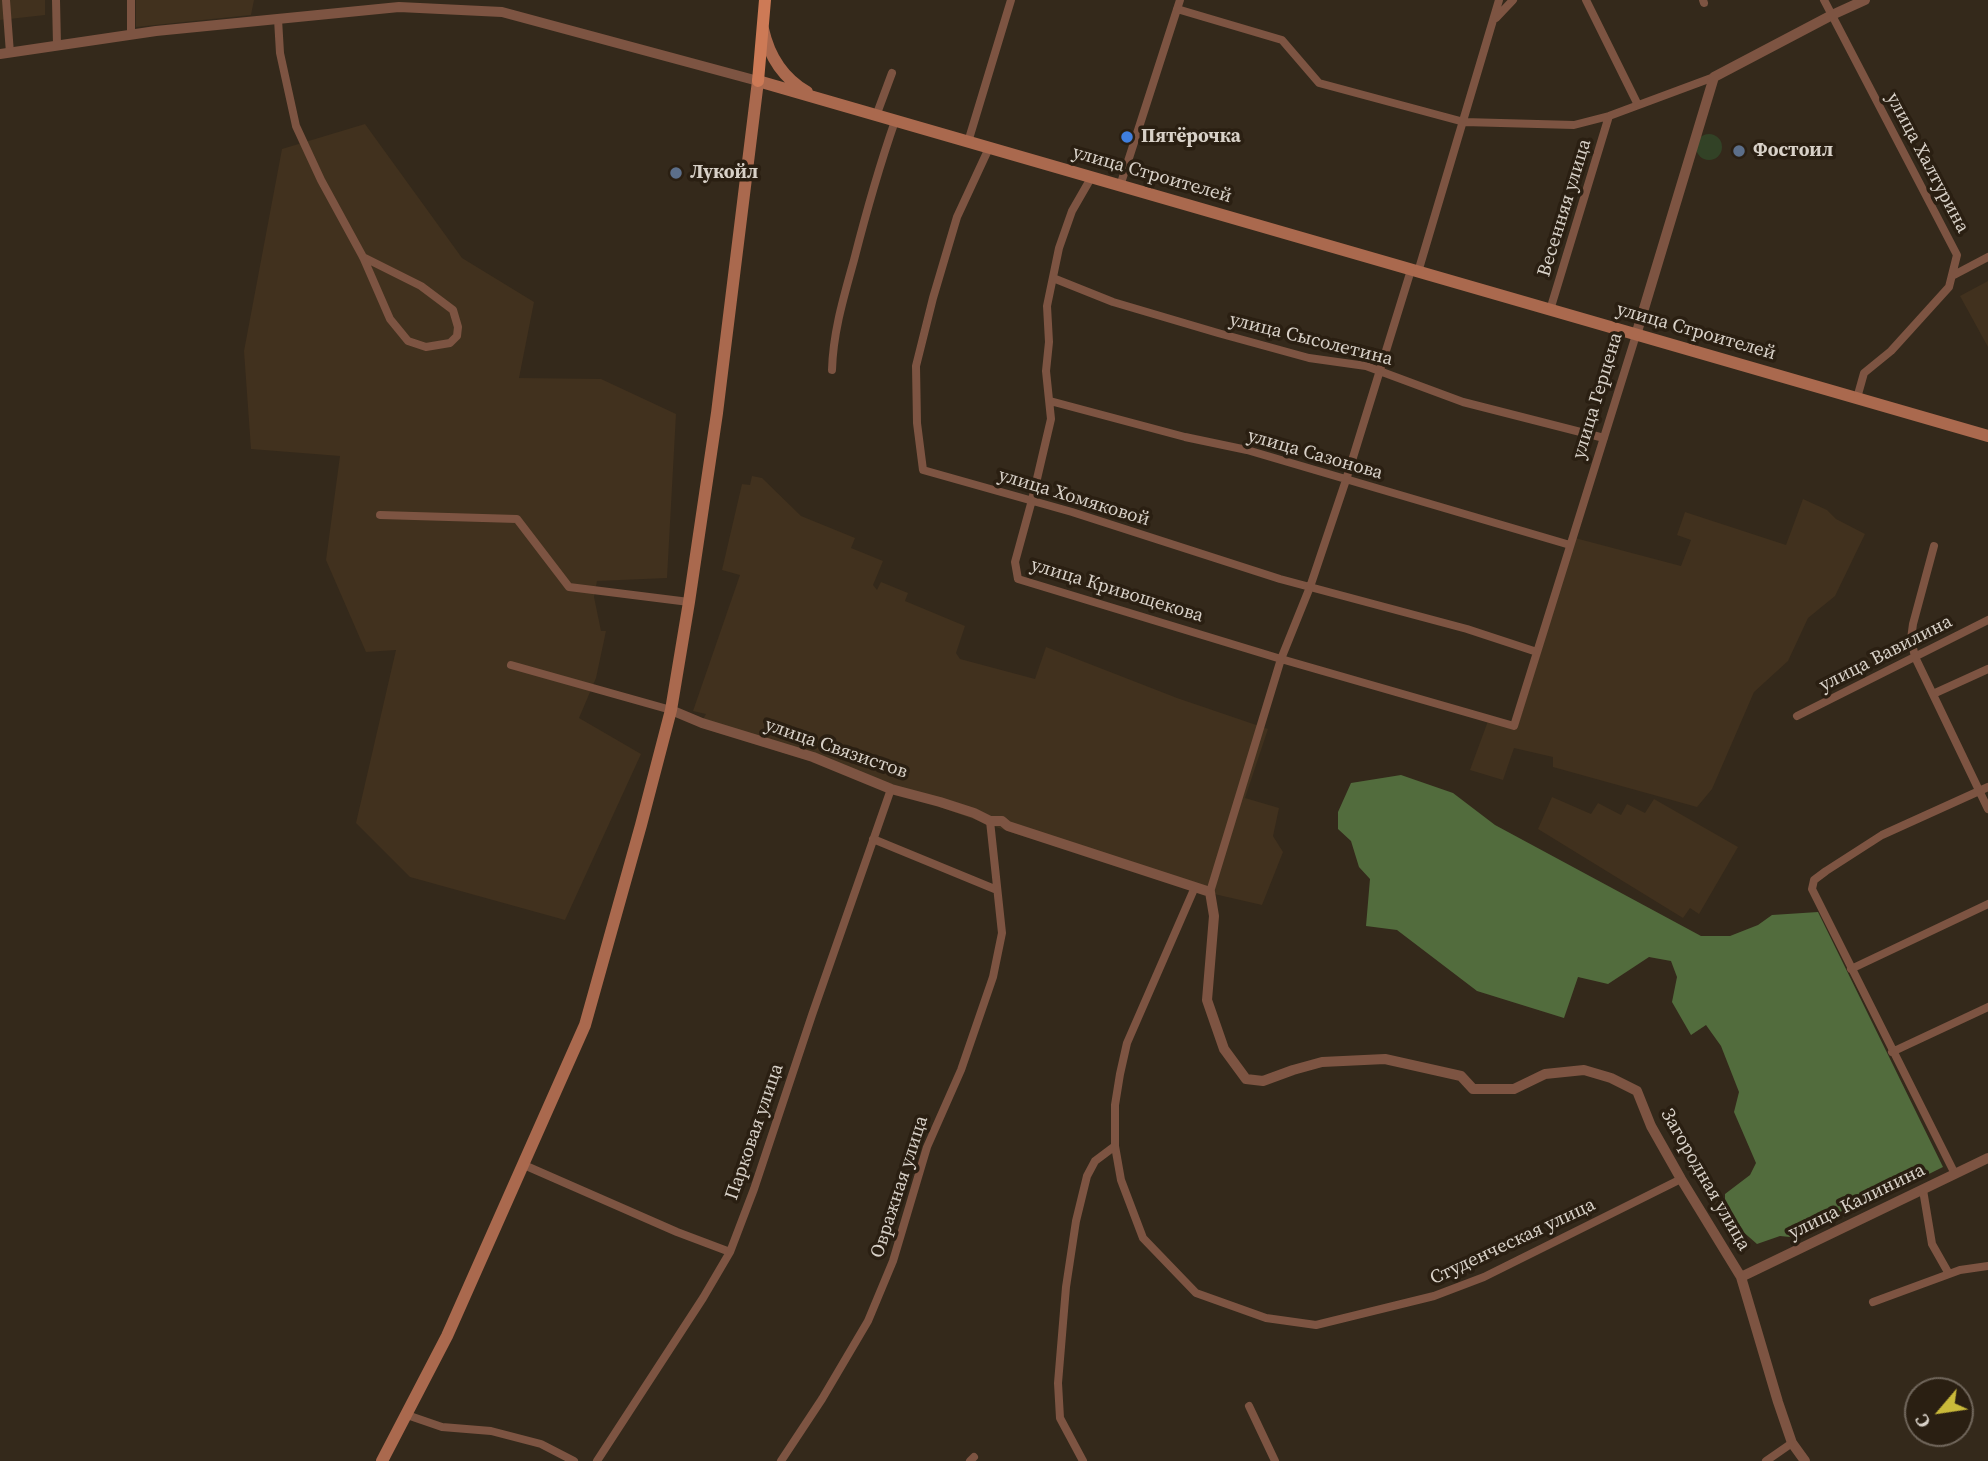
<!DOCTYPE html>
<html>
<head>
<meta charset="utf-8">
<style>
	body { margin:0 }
	#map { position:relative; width:1988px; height:1461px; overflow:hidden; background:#34291b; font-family:"Source Serif 4",serif }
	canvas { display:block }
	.north { position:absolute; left:1904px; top:1377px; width:70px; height:70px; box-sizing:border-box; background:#2a1f12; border:2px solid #70665b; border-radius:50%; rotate:241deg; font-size:19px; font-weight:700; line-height:28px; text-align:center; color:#d8d1c8 }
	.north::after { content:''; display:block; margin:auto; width:24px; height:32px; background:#caba3a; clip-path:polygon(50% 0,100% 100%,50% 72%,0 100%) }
</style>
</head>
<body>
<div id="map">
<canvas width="1988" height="1461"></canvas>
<div class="north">С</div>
</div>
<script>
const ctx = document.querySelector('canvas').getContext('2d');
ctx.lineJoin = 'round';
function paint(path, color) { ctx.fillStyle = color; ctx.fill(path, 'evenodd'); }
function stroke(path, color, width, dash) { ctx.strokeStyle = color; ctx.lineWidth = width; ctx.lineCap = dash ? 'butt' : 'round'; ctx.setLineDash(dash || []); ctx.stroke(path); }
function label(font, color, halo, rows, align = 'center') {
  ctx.font = font + ' "Source Serif 4",serif'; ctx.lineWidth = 7; ctx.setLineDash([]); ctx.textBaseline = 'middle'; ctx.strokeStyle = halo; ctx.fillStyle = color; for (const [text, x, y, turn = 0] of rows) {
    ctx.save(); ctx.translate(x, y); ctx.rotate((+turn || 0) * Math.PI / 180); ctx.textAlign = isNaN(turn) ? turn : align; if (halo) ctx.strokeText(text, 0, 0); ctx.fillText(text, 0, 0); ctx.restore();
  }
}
const built = new Path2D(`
	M0,0H45V15L0,20Z
	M136,0H254L251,15L136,27Z
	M365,124L462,258L534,302L519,378L601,379L676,414L667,578L597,581L594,597L601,631H606L596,678L579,718L641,754L565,920L410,877L356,823L396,650L366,652L326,560L340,456L251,449L244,351L282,149Z
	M1988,281V347L1960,296Z
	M752,476L762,478L801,516L855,538L851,548L883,561L873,585L877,590L881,582L908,593L905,601L965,626L956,653L960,659L1035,679L1046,647L1177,698L1268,729L1245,798L1279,808L1273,836L1283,852L1262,905L1188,888L1010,832L810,761L699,727L706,714L693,711L740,575L722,570L742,484L750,485Z
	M1803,499L1827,510L1836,519L1865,534L1835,596L1808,618L1788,661L1754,692L1712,789L1697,807L1553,767V757L1514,748L1503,780L1470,770L1488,721L1517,729L1575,538L1681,566L1691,540L1677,535L1685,512L1786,545Z
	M1552,797L1591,814L1598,803L1621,815L1627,804L1645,813L1654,799L1738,847L1699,914L1690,908L1683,918L1538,829Z`);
const green = new Path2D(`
	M1696 147a13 13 0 1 1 26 0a13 13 0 1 1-26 0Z`);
const forest = new Path2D(`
	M1401,775L1453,793L1495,825L1701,936H1730L1758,925L1772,915L1818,912L1943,1167L1800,1238L1780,1236L1757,1244L1725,1216V1194L1750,1175L1756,1163L1734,1112L1739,1092L1721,1046L1706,1025L1691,1035L1672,1002L1677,977L1671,961L1649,957L1608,984L1578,977L1564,1018L1477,991L1397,930L1366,926L1370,879L1359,867L1351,841L1338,829V812L1351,783Z`);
const minor = new Path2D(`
	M6,0L10,53
	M56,0L57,45
	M1586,0L1638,105
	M1703,0L1704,3
	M1824,0L1957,255L1949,287L1891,351L1864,373L1857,398
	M1177,9L1282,40L1319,83L1464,122L1574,125L1609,116L1714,77
	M1496,18L1513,0
	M278,19L280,53L296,126L321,180L363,257L390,319L408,341L426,347L450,343L457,336L458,327L453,310L421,286L363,257
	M131,35V0
	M876,116L892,73
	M968,142L1011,0
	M989,148L957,217L933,298L916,366L917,423L923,470L1072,512L1280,579L1467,629L1537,652
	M1091,178L1072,211L1059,248L1047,306L1049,342L1046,371L1051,419L1032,500L1015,562L1018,579L1281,659L1514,726L1636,335
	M1120,186L1180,0
	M1418,272L1499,0
	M1952,276L1988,257
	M1053,278L1113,302L1218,333L1309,358L1366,366L1463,402L1604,438
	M1550,310L1609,116
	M832,370C833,332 844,296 854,260C866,213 879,167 895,121
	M1050,401L1185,437L1247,450L1570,545
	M380,515L517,519L569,587L689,602
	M1934,546L1913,624L1911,639L1915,657L1988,809
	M511,665L671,710
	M1933,694L1988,669
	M1797,716L1988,620
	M873,839L997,890
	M1210,892L1281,659L1310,587L1346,480L1411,270
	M1851,969L1988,904
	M1892,1052L1988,1007
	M1115,1146L1121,1180L1143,1238L1196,1293L1266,1318L1316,1325L1434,1296L1484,1277L1681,1179
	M524,1165L677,1232L730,1252
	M1955,1174L1812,889L1814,880L1826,871L1882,835L1988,787
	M1923,1190L1932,1244L1949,1274
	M1873,1302L1960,1270L1988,1266
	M1249,1406L1275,1461
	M407,1415L442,1427L491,1431L541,1444L574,1461
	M597,1461L703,1298L730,1252L754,1189L812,1015L891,789
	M781,1461L822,1399L868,1321L893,1261L927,1147L961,1070L993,977L1002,933L990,821
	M970,1461L974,1457
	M1083,1461L1060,1418L1058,1383L1066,1287L1076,1221L1087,1176L1095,1161L1115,1146V1105L1120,1074L1127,1043L1195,887
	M1766,1461L1792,1443`);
const tertiary = new Path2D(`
	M0,54L156,31L399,7L502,12L758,81
	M1636,335L1714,77L1832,15L1865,0
	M671,710L702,723L813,757L891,789L940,802L974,813L990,821H1002L1008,826L1210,892L1214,916L1207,1000L1224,1049L1246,1079L1263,1081L1293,1070L1322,1062L1385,1059L1461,1076L1473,1089H1514L1545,1074L1584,1070L1611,1078L1637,1091L1651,1126L1681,1179L1741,1277L1778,1402L1792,1443L1805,1461
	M1741,1277L1988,1158`);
const secondary = new Path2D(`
	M763,29C769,56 783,78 807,92
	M382,1461L447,1336L585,1025L641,825L671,710L689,602L717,413L758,81L1988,436`);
const primary = new Path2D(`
	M758,81L765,0`);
const markers = [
	[1127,137,7,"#3f7fe0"],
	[1739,151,7,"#5c6f8a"],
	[676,173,7,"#5c6f8a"]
];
const poiNames = [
	["Пятёрочка",1141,137],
	["Фостоил",1753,151],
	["Лукойл",690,173]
];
const streetNames = [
	["улица Халтурина",1927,163,62],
	["улица Строителей",1152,175,16],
	["Весенняя улица",1565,208,-73],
	["улица Строителей",1696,332,16],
	["улица Сысолетина",1311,340,14],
	["улица Герцена",1598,396,-73],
	["улица Сазонова",1315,455,16],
	["улица Хомяковой",1074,498,17],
	["улица Кривощекова",1117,591,17],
	["улица Вавилина",1886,654,-27],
	["улица Связистов",836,749,19],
	["Парковая улица",755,1132,-71],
	["Загородная улица",1705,1180,60],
	["Овражная улица",900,1187,-72],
	["улица Калинина",1857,1202,-26],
	["Студенческая улица",1513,1242,-25]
];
paint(built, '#41311e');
paint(green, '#324226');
paint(forest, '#526c3d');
stroke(minor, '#7d5442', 8);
stroke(tertiary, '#7d5442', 10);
stroke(secondary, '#aa694e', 12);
stroke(primary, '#cd7a56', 12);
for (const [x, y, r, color] of markers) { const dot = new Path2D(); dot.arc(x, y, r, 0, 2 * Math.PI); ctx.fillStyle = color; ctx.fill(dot); stroke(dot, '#2a1f12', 2.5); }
label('bold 19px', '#d8d1c8', '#2a1f12', poiNames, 'left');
label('19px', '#d8d1c8', '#2a1f12', streetNames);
</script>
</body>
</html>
